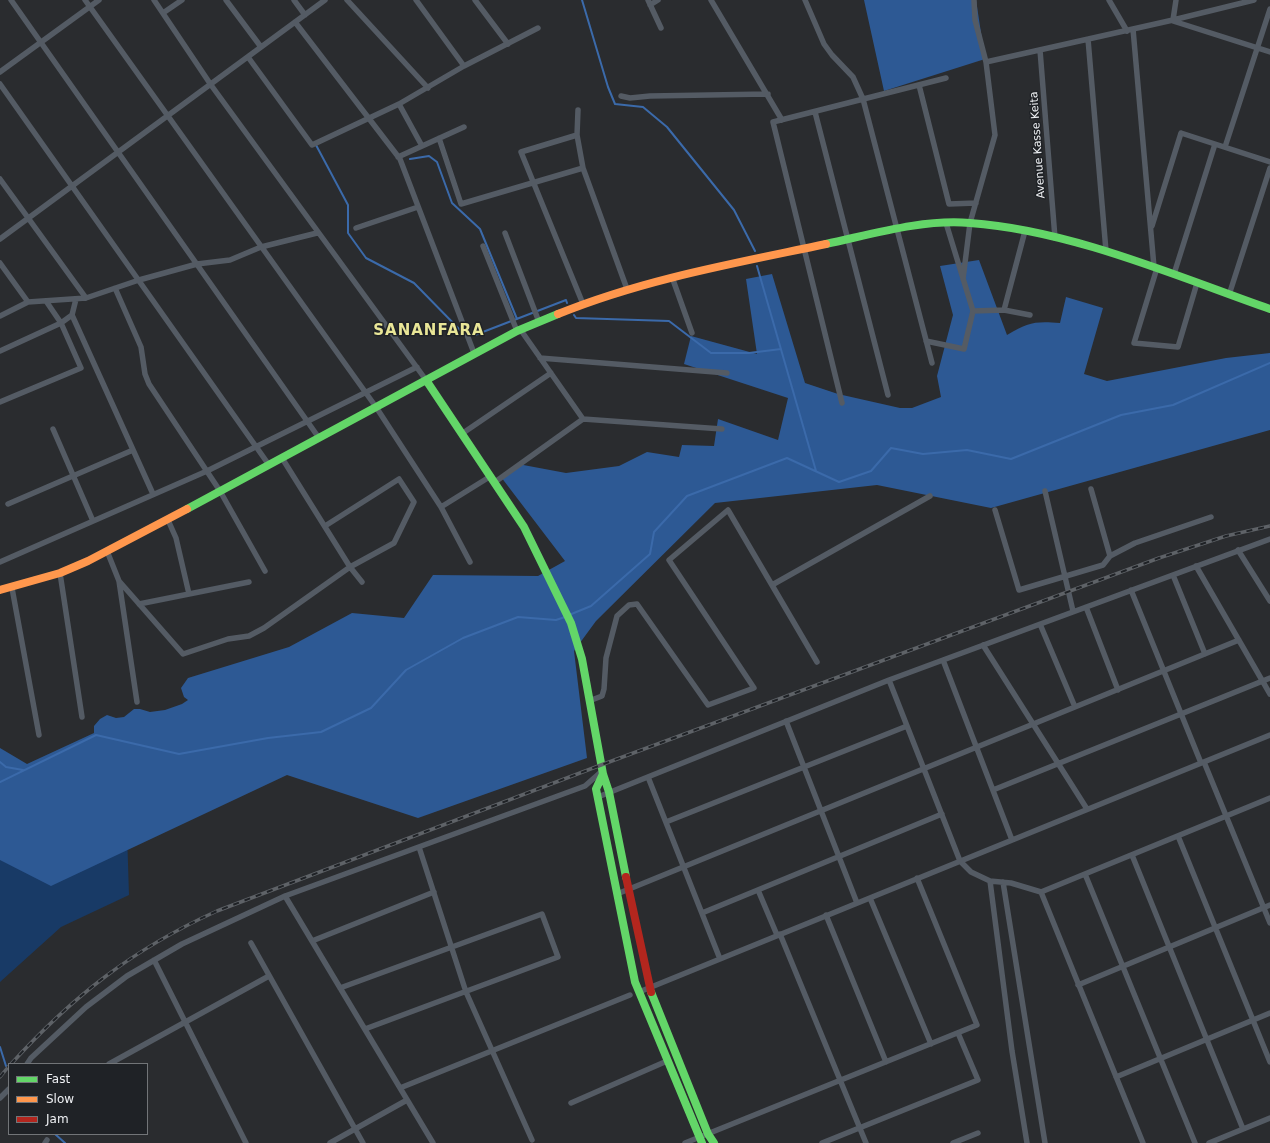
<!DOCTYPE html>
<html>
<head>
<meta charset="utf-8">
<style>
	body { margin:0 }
	#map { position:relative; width:1270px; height:1143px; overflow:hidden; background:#2a2c2f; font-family:"DejaVu Sans",sans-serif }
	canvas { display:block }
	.legend { position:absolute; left:8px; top:1063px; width:140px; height:72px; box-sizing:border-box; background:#1f2226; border:1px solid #727578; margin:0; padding:5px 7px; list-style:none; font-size:12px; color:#eff1f4 }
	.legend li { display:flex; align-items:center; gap:8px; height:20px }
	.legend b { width:20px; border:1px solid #727578 }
</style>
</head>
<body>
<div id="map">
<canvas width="1270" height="1143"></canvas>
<ul class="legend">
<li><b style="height:5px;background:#63d668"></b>Fast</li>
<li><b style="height:5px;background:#ff974d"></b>Slow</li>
<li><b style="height:5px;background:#b3261e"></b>Jam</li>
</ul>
</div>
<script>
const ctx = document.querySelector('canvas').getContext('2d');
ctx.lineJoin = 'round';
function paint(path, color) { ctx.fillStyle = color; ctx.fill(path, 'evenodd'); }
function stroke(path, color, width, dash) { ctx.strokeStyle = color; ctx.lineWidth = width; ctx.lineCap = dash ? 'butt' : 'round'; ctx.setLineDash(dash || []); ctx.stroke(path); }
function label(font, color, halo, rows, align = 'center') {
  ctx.font = font + ' "DejaVu Sans",sans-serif'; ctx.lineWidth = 3; ctx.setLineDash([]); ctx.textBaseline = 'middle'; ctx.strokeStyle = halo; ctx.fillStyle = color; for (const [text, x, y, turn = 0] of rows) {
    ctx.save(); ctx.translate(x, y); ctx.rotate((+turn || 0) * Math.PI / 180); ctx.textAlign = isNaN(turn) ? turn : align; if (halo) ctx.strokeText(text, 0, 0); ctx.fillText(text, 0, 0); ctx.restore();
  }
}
const green = new Path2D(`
	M126,801L129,895L61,927L0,982V826Z`);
const forest = new Path2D(`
	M864,0H976L985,59L884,91Z
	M979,260L1007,335C1028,322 1036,321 1060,323L1066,297L1103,308L1084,374L1107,381L1226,358L1270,353V430L991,508L877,485L715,503L596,621L574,651L587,758L418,818L287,775L51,886L0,860V748L27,764L94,733V726L100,719L107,715L116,718L124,717L134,709H140L150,712L165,710L182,704L188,700L184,697L181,688L188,678L289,647L352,613L404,618L433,575L538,576L565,561L501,477L518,464L566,473L619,466L647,452L679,457L682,445L714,446L718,419L778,440L788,398L684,364L691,336L757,354L746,279L772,274L805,383L838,394L900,408H912L941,397L937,376L953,315L940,266Z`);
const stream = new Path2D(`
	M582,0L608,87L615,104L643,107L667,127L734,210L755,251
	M316,145L348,205V233L366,258L414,283L460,330L475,335L566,300L567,303
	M410,159L429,156L437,162L452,203L480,229L517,319
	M757,266L816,471
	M574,315L576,318L669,321L711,353H749L781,349
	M569,615L591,606L650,554L654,532L687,496L787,458L839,482L871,471L891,448L923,454L967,450L1011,459L1121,415L1173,405L1270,363
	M0,762L6,767L23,770
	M0,782L96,735L179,754L268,738L321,732L371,708L406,670L463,638L518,617L556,620L565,617
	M0,1047L6,1066
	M55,1134L65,1143`);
const street = new Path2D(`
	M11,0L319,438
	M85,0L376,407L441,507L470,562
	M154,0L211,85L426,380
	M226,0L261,47
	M294,0L305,15
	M347,0L428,88
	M416,0L464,66
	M475,0L508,44
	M648,0L661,28
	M711,0L782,120
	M805,0L824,44L832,55L853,77L863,99L932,363
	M1109,0L1127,31
	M650,5L658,0
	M163,13L182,0
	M1173,20L1176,0
	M1173,21L1270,52
	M295,22L400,159L474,353
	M1133,29L1154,267
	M1088,39L1106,251
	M1040,50L1055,238
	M248,57L312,145L399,104L464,66L538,28
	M986,62L1173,20L1254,0
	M0,72L99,0
	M0,84L269,465
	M919,85L949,204L976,203
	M621,96L630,98L650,96L768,94
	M399,104L422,146
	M578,110L577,135L583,168L627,289
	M815,112L888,395
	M577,135L521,152L583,304
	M439,138L461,204L583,168
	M1225,147L1270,9
	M398,157L464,127
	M0,179L86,298
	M1152,226L1181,133L1270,162
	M356,228L418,207
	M505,233L539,322
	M0,239L325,0
	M483,246L517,331
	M0,263L28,302
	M1157,268L1134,343L1178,347L1197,283
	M1174,274L1215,144
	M672,277L692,333
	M963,279L970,223L995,135L986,62L975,20L974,0
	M115,288L141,347L145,374L149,384L220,491L265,571
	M1229,295L1270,168
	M76,299L72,315L153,494
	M1004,310L1025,231
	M973,311L1004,310L1030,315
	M0,316L28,302L86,298L139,280L197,264L230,260L261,247L317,233
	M520,329L583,419
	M926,341L964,349L973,311L946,223
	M0,351L61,323L72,315
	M540,358L727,373
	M0,402L81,368L61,323L46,301
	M842,403L773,122L946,78
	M53,429L93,521
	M463,433L551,373
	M282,458L350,567L362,582
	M495,482L583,419L722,429
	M1091,489L1110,556
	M1045,491L1073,611
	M8,504L133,450
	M441,507L491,476
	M995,510L1019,590L1103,565L1110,556L1135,543L1211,517
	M168,520L176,538L189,594
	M1238,550L1270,601
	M107,551L119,581L137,702
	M0,562L207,471L417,367
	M1196,566L1270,694
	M60,573L82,717
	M1173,575L1205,654
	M119,581L183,654L228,639L249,636L264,628L350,567L394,543L414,502L399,479L325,526
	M772,585L930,496
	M12,588L39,735
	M1131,590L1201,763
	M139,604L249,582
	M1086,607L1118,690
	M1040,624L1075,707
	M983,645L1087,809
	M943,660L1012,840
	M889,680L960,861L971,872L990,881L1011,883L1041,892L1270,798
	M589,701L602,696L604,689L606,658L617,616L629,605L637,604L708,705L754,688L669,560L728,510L817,662
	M786,721L857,903
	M1204,762L1270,923
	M648,777L720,959
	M993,790L1270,678
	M598,797L889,680L1270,539
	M666,822L907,726
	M1178,836L1270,1062
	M419,847L466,992L532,1140
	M1132,855L1243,1129
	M1085,874L1195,1143
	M990,881L1012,1051L1027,1143
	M1003,882L1045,1143
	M758,890L777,935
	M1041,892L1143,1143
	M617,894L1239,640
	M285,896L433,1143
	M870,898L931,1044
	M702,913L942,814
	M826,915L886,1062
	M780,934L866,1143
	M312,941L434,892
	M251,943L363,1143
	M154,960L246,1143
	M1078,985L1270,905
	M340,988L542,914L558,957L365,1029
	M639,992L1270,735
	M27,1064L31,1058L86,1007L127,976L182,944L285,896L585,786L602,771
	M109,1064L269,976
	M1116,1077L1270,1013
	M400,1088L630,995
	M0,1098L9,1089
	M571,1103L667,1061
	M45,1143L47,1140
	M330,1143L407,1100
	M685,1143L977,1025L917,878
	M822,1143L978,1080L958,1033
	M953,1143L978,1133
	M1209,1143L1270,1118`);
const fast = new Path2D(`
	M826,244C873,234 922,219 970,223C1070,230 1176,276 1270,309
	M426,380L524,527L571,623L582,659L603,774L609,792L626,877
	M187,509L517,331L558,314
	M603,774L596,789L635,982L702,1143
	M651,992L708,1134L714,1143`);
const slow = new Path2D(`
	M558,314C644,279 736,263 826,244
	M0,590L60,573L88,561L187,509`);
const jam = new Path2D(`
	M626,877L651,992`);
const rail = new Path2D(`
	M11,1064C73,996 133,949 217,911L601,765L1159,558L1226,536L1270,526
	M0,1077L9,1066`);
const streetNames = [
	["Avenue Kasse Keita",1038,145,-94]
];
const districtNames = [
	["SANANFARA",429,331]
];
paint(green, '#183a66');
paint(forest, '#2d5994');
stroke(stream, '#3b6aaa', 2);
stroke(street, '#545b64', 5.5);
stroke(fast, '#63d668', 8);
stroke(slow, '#ff974d', 8);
stroke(jam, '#b3261e', 8);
stroke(rail, '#5e6267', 3.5);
stroke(rail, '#1f2226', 2, [6]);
label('11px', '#eff1f4', '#1f2226', streetNames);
ctx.letterSpacing = '1px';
label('bold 15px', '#e9e697', '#1f2226', districtNames);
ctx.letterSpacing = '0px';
</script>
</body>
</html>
